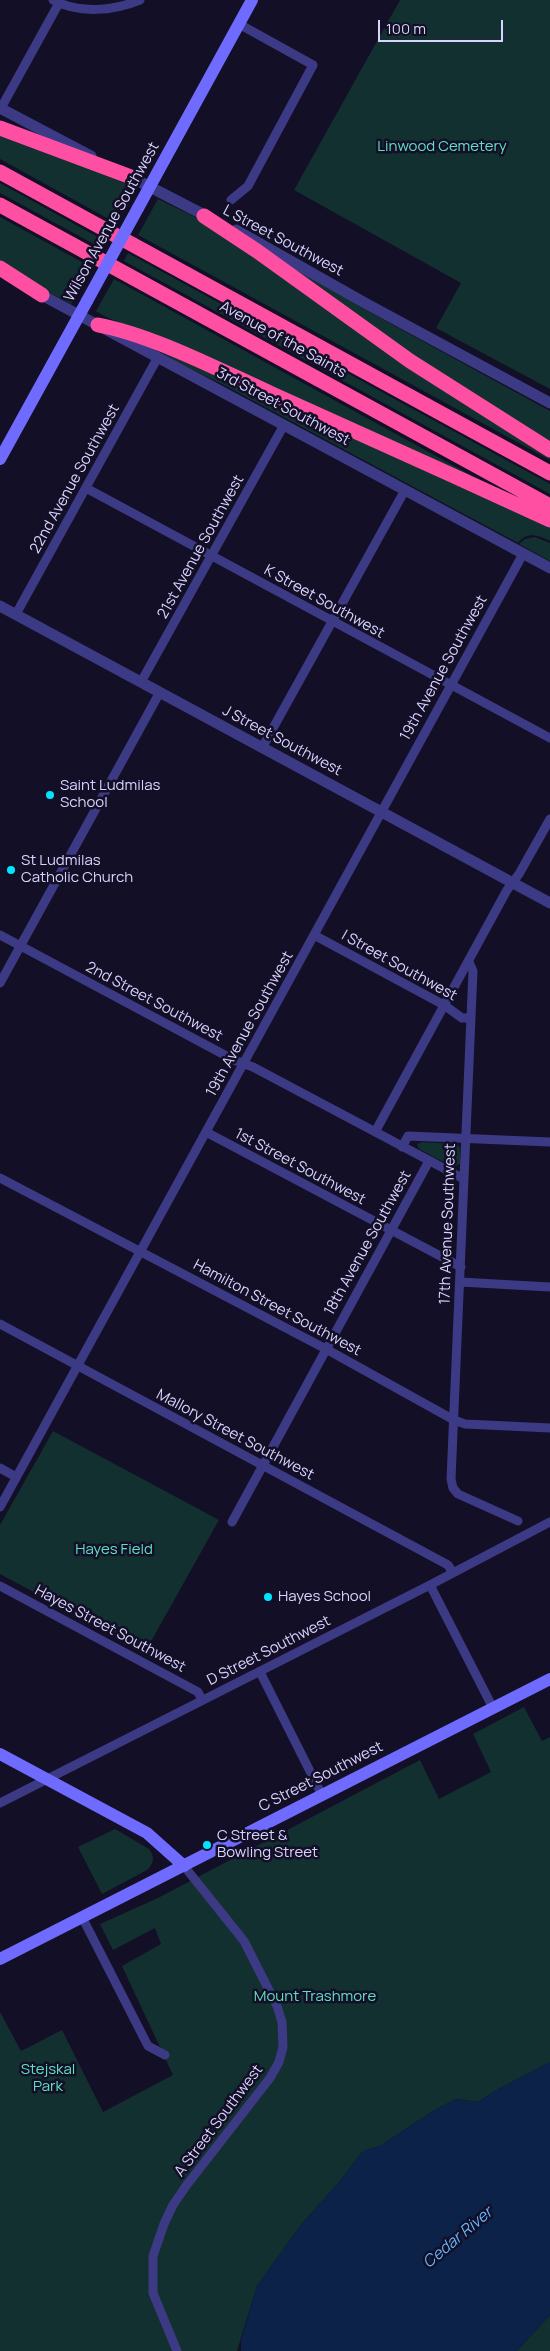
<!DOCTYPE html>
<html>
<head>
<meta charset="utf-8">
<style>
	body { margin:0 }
	#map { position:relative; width:550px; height:2351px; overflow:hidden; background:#130f26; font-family:Manrope,sans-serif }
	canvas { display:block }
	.scale { position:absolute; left:378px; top:20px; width:125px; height:22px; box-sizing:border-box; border:2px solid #d9d4ff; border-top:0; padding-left:6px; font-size:15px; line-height:18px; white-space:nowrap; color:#d9d4ff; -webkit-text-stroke:4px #130f26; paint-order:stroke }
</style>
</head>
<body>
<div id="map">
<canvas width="550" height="2351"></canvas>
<div class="scale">100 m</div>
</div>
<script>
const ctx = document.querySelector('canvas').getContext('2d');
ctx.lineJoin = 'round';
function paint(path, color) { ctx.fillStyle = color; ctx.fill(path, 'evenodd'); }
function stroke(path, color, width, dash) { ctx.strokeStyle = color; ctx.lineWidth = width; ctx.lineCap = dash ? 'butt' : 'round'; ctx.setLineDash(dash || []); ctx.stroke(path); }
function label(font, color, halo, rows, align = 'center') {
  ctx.font = font + ' Manrope,sans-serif'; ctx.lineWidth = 5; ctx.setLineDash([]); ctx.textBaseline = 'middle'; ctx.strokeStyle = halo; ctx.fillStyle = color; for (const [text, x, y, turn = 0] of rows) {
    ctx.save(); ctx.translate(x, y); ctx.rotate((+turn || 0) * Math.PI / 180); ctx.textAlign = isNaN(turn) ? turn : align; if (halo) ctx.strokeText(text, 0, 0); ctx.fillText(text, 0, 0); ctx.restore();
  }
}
const green = new Path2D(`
	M400,0H550V389L436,328L461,283L294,190Z
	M0,132L134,187L116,223L0,159Z
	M0,183L105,241L101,248L0,193Z
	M158,199L201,220L550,455V460L138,235Z
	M0,217L91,267L71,304L40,288L0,264Z
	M270,251L364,309L550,411V446L452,383Z
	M128,253L550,484V494L124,261Z
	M114,279L496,489L104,316L96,311Z
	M158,350L550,523V541C538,535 527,531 518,543L222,384L176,362Z
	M535,537L550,543V561L519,544L525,539Z
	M422,1142L457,1144L460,1148V1164L453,1167L419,1149L417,1144Z
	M53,1431L219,1520L145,1652L0,1574V1525Z
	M524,1707L542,1741L550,1737V2062L495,2091L478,2102L456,2099L433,2111L380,2146L363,2151L340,2181L300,2226L257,2286L237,2351H0V2012L21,2051L62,2030L103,2112L173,2075L122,1966L161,1944L155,1928L113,1950L100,1924L158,1898L420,1760L439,1799L491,1772L473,1734Z
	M115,1829L149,1849C155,1856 154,1864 147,1870L102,1894L78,1847Z
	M550,2315V2351H517Z`);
const water = new Path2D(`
	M550,2062V2315L517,2351H241V2341L257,2286L300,2226L340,2181L363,2151L380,2146L433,2111L456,2099L478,2102L495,2091Z`);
const minor = new Path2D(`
	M53,0C79,14 113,11 140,0
	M1,108L59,3
	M231,200L248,186L313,65L239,24
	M86,488L550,738
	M16,614L158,357
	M141,682L284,425
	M262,748L405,490
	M0,935L234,1060L253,1067L464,1179
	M314,935L444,1005L462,1018H470
	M469,962L473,971L451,1479L453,1488L458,1494L518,1521
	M0,983L160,692
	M206,1132L461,1267
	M375,1132L507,890L519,874L550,819
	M402,1147L408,1136L550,1142
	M0,1178L326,1349L454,1420L465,1424L550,1428
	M460,1282L550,1287
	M0,1324L448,1565L453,1573
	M0,1468L16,1477
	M0,1507L523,554
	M232,1522L429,1161
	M430,1585L493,1708
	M0,1586L198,1692L202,1700
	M260,1672L322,1795
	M0,1803L430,1585L550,1522
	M82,1917L148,2046L165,2055
	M177,2351L153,2293V2256L164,2224L173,2205L186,2186L270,2078L279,2062L283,2047L282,2022L277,2006L244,1941L184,1866`);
const tertiary = new Path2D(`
	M0,108L91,156
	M125,174L210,218
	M236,230L365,303L550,403
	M36,292L550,568
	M0,606L550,903`);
const secondary = new Path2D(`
	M138,208L252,0
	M0,459L87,301
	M0,1754L147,1833L184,1866
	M0,1959L550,1679`);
const motorway = new Path2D(`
	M0,128L131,177
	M0,172L550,473
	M0,205L550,506
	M204,216L257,251L410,361L550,450
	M0,268L42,295
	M98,325C152,335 219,370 270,393C363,435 457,477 550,520`);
const secondaryBridge = new Path2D(`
	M87,301L138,208`);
const markers = [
	[50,795,5,"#00e5ff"],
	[11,870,5,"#00e5ff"],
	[268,1597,5,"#00e5ff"],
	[207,1845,5,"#00e5ff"]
];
const parkNames = [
	["Linwood Cemetery",442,147],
	["Hayes Field",114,1550],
	["Mount Trashmore",315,1997],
	["Stejskal",48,2070],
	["Park",48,2087]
];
const streetNames = [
	["Wilson Avenue Southwest",112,222,-61],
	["L Street Southwest",283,241,28],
	["Avenue of the Saints",283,340,29],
	["3rd Street Southwest",283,407,28],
	["22nd Avenue Southwest",75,479,-61],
	["21st Avenue Southwest",201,547,-61],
	["K Street Southwest",324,602,29],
	["19th Avenue Southwest",444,668,-61],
	["J Street Southwest",282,741,28],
	["I Street Southwest",399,966,29],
	["2nd Street Southwest",154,1002,28],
	["19th Avenue Southwest",250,1024,-61],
	["1st Street Southwest",300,1167,28],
	["17th Avenue Southwest",448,1224,-88],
	["18th Avenue Southwest",368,1243,-61],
	["Hamilton Street Southwest",277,1308,28],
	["Mallory Street Southwest",235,1435,28],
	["Hayes Street Southwest",110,1629,28],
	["D Street Southwest",269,1651,-27],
	["C Street Southwest",321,1777,-27],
	["A Street Southwest",219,2121,-53]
];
const poiNames = [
	["Saint Ludmilas",60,786],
	["School",60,803],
	["St Ludmilas",21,861],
	["Catholic Church",21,878],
	["Hayes School",278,1597],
	["C Street &",217,1836],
	["Bowling Street",217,1853]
];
const waterNames = [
	["Cedar River",458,2238,-40]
];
paint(green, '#12302f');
paint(water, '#0c2248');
stroke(minor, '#3d3a85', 9);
stroke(tertiary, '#3d3a85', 11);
stroke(secondary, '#6f6bff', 12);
stroke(motorway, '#ff4fa3', 15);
stroke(secondaryBridge, '#6f6bff', 12);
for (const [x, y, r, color] of markers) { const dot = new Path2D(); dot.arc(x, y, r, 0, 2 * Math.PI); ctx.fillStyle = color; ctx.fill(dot); stroke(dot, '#130f26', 2); }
label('15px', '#5fe0c0', '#130f26', parkNames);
label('15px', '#d9d4ff', '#130f26', streetNames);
label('15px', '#d9d4ff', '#130f26', poiNames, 'left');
label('italic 16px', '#62b6ff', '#130f26', waterNames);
</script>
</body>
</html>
